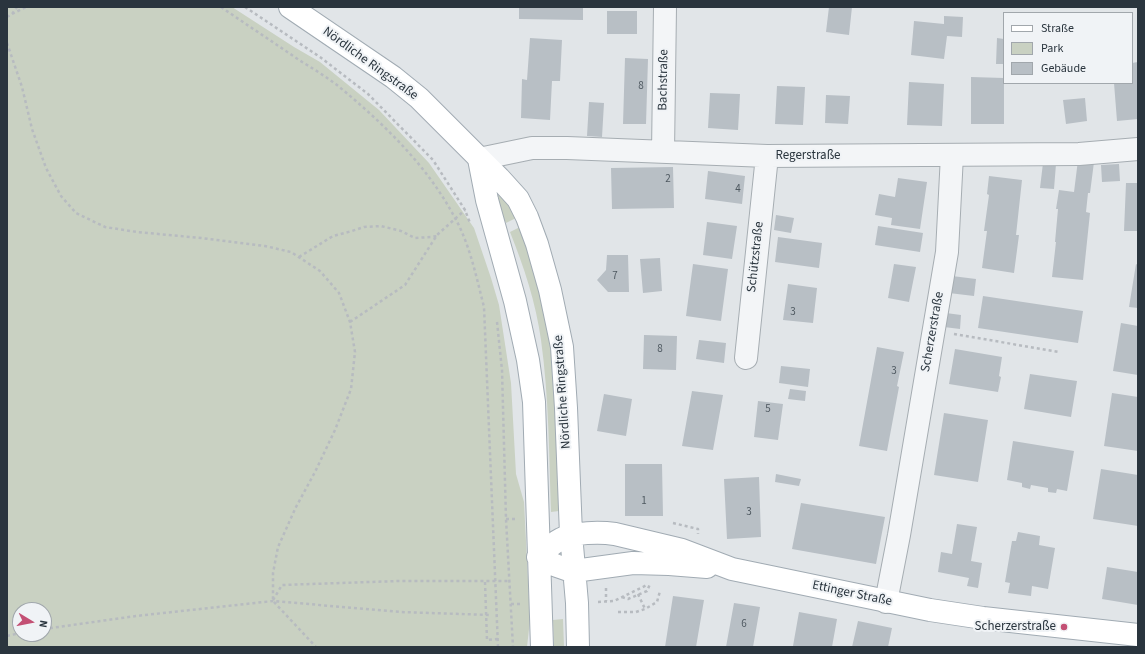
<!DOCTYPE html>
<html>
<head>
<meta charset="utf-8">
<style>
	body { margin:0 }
	#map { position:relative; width:1145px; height:654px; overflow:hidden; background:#e1e5e8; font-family:"Source Sans 3",sans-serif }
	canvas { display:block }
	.frame { position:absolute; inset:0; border:8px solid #2a353e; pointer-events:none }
	.legend { position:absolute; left:1003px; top:12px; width:130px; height:72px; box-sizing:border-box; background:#f0f3f6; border:1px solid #a1a7ac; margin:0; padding:5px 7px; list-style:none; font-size:12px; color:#2a353e }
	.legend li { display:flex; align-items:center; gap:8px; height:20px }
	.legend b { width:20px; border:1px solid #a1a7ac }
	.north { position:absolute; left:12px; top:602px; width:40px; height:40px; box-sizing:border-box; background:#f0f3f6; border:1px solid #a1a7ac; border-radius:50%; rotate:100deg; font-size:11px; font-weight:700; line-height:16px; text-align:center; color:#2a353e }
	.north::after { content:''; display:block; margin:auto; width:14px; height:18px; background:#c35074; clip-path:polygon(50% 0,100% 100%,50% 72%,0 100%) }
</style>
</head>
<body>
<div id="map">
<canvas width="1145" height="654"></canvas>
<div class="frame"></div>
<ul class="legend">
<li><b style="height:5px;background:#fff"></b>Straße</li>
<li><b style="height:11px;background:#c9d1c2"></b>Park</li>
<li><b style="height:11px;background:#b8bfc5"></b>Gebäude</li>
</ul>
<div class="north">N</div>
</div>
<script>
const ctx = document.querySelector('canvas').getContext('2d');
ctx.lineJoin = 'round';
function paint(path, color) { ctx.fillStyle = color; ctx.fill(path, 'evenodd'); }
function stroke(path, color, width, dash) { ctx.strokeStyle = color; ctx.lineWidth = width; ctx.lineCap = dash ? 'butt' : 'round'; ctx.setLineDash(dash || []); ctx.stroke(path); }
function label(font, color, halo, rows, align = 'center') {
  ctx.font = font + ' "Source Sans 3",sans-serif'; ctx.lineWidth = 4; ctx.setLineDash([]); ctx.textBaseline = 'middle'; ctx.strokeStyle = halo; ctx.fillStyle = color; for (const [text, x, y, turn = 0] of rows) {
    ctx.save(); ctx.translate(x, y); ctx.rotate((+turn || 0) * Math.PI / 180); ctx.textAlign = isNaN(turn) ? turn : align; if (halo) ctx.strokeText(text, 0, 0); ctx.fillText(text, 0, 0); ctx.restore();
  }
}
const green = new Path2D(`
	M7,7H232L294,47L320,62L379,110L429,163L474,228L491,278L499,305L511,383L516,474L524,502L530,620L527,647H87L86,646L83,647H7ZM20,610H44V634H20Z
	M497,192L503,193L516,218L506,223L495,200V193Z
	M520,227C533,264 543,300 549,339C558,395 557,454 559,511L551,512C549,455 549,397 541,340C536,303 524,267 510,232Z
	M563,619L564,647H554L553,620Z`);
const building = new Path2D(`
	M519,7H583V20L519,19Z
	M829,7H852L849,35L826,32Z
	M607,11H637V34H607Z
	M944,16L963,17L962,37L947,36L944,59L911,55L914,21L944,24Z
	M530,38L562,40L560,81H552L550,120L521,118L522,79L527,80Z
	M997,38L1004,39V64H996Z
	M625,58L648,59L646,124H623Z
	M1138,62V119L1117,121L1114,83H1132V63Z
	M971,77L1004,78V124H971Z
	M909,82L944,84L942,126L907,125Z
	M777,86L805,87L803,125L775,124Z
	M710,93L740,94L738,130L708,128Z
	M826,95L850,96L848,124L825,123Z
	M1085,98L1087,121L1066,124L1063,100Z
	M589,102L604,103L602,137L587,136Z
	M1078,160L1094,162L1090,193H1088L1086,212L1090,213L1083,280L1052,277L1056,242H1055L1058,209H1056L1059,190L1074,192Z
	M1043,163L1056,164L1054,189L1040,188Z
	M1119,164L1120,181L1102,182L1101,165Z
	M673,167L674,208L612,209L611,168Z
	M708,171L745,176L742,204L705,199Z
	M989,176L1022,180L1016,235H1019L1014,273L982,268L987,231H984L989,195L987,194Z
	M898,178L927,182L920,229L891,225L892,218L875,215L879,194L895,197Z
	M1126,183H1138V231H1124Z
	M776,215L794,218L791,233L774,230Z
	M707,222L737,226L732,259L703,255Z
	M878,226L923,233L920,252L875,245Z
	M778,237L822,243L819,268L775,262Z
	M607,255H628L629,292H608L597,280L606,270Z
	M660,258L662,291L643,293L640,259Z
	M693,264L728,269L721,321L686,316Z
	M894,264L916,267L909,302L888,298Z
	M1136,264L1138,265V308L1129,307Z
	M952,276L976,279L974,296L949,293Z
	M788,284L817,288L813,323L783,320Z
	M983,296L1083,311L1078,343L978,328Z
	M946,313L961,315L960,329L944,327Z
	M1121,323L1138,326V375L1113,371Z
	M644,335L677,336L676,370L643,369Z
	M699,340L726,343L724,363L696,359Z
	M877,347L904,352L897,386L899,387L887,451L859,446Z
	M955,349L1002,357L999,376L1001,377L998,392L949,384Z
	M781,366L810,369L808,387L779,383Z
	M1030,374L1077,381L1071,417L1024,409Z
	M790,389L806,391L805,401L788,399Z
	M692,391L723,395L713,450L682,446Z
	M1112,393L1138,397V451L1104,446Z
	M604,394L632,399L626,436L597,431Z
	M758,401L783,404L778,440L754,437Z
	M944,413L988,420L978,482L934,475Z
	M1013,441L1074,451L1067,491L1057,489L1056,493L1048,492V488L1031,485L1030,489L1022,487V483L1007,480Z
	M625,464H662L663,516H625Z
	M1101,469L1138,475V526L1093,519Z
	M776,474L801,479L799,486L775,482Z
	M759,477L761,537L727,539L724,479Z
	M801,503L885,517L876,564L792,549Z
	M957,524L977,527L971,561L982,563L978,588L967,586L969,578L938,572L941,552L952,554Z
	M1018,532L1040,536L1039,545L1055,548L1048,589L1032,586L1031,596L1008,593L1010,583L1005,582L1012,541H1016Z
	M1107,567L1138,572V605L1102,599Z
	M673,596L704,600L696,647H665Z
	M734,603L760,607L753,647H726Z
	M799,612L837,619L832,647L793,646Z
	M858,621L892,628L888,647H852Z`);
const path = new Path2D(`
	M221,7C247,25 273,42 299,60C312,68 325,76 337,85C383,123 427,165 455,218C470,245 476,276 484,307L498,647
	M245,7L320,57L368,94L433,160L465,210L470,223
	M12,14L26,7
	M7,17L12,14L17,7
	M7,43L22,87L32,129L46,168L61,196L76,213L105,227L137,232L201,238L265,246L291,252L320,271L339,293L350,322L355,352L351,389L335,430L315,472L296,507L278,547L273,573V601L316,647
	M299,257L333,236L352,231L364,227L381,226L401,231L415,238L431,237L437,236
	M350,322L405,285L437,235L465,210
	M497,322L502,370L506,519L513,647
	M954,334L1059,352
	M506,519H517
	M673,523L698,529V534
	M485,582L487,640L498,639
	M606,588V601
	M638,594L645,609
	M622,597L628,599L647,591L650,584
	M273,600L282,585L399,581H509
	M598,602L614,601L647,585
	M511,604H521
	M618,612H636L645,609L657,602L660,591
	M44,629L136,616L273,601L401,612L491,615
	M7,636L20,633`);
const minor = new Path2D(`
	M663,152L665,7
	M479,159L532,148H567L767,156L1079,154L1138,149
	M746,358L767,156
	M886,602L899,535L947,252L952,155`);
const major = new Path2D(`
	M290,7L393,77L419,98L499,178L518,199L527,217L537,244L550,290L562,347L566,408L571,534L577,603L578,647
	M479,159L487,200L515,301L528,360L534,402L542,647
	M538,557C545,551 553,543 561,539C573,532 601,532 615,534L682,550L732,569L930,610L983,618L1138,635
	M538,557C550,563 561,569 574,571L633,563L669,564L707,567`);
const markers = [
	[1064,627,4,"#c35074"]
];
const numberNames = [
	["8",641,87],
	["2",668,180],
	["4",738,190],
	["7",615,277],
	["3",793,313],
	["8",660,350],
	["3",894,372],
	["5",768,410],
	["1",644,502],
	["3",749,513],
	["6",744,625]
];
const streetNames = [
	["Nördliche Ringstraße",370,64,36],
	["Bachstraße",664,80,-89],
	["Regerstraße",808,156],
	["Schützstraße",756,257,-84],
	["Scherzerstraße",933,332,-80],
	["Nördliche Ringstraße",563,392,-94],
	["Ettinger Straße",852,594,12]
];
const poiNames = [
	["Scherzerstraße",1056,627]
];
paint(green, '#c9d1c2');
paint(building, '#b8bfc5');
stroke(minor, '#a6adb2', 24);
stroke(major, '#a1abb3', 24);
stroke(path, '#b7bbc0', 2.5, [3, 3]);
stroke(minor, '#f3f5f7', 22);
stroke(major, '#fff', 22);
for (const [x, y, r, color] of markers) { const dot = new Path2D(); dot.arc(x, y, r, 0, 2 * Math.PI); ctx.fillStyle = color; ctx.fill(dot); stroke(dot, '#f0f3f6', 1.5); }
label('11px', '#4e5860', null, numberNames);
label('13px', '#2a353e', '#f0f3f6', streetNames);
label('13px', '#2a353e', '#f0f3f6', poiNames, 'right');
</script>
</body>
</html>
